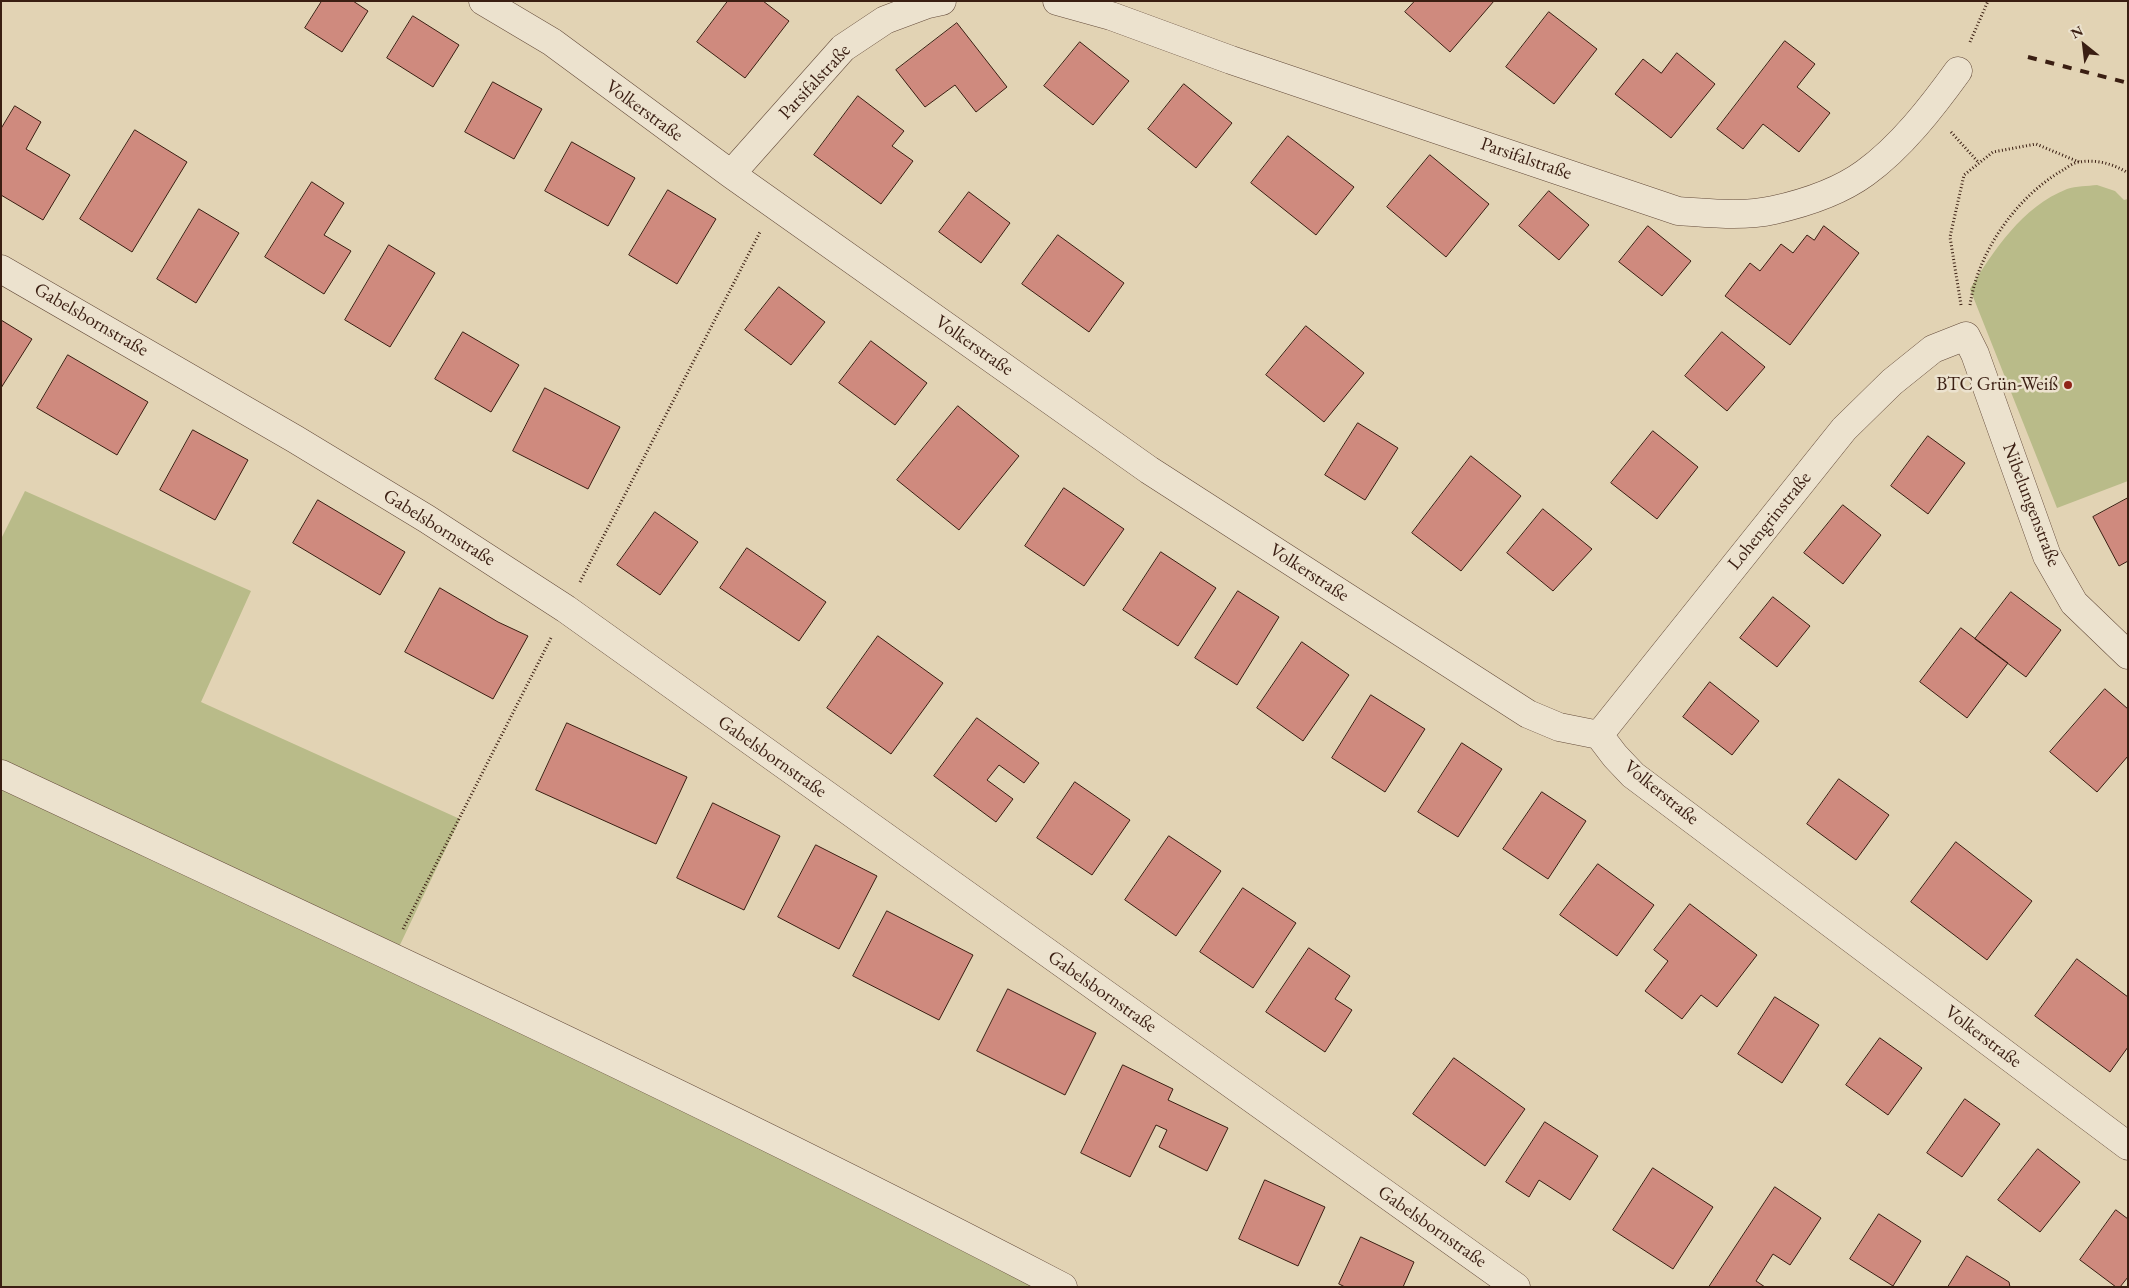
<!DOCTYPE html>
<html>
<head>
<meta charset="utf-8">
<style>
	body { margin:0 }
	#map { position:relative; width:2129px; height:1288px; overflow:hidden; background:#e2d3b4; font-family:"EB Garamond",serif }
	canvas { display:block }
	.frame { position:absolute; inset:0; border:2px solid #3a1e12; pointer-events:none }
	.north { position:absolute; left:2059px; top:20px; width:50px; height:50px; -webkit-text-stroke:4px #ece2ce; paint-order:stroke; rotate:331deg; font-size:14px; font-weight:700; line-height:20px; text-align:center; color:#3a1e12 }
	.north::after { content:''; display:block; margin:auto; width:18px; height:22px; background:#3a1e12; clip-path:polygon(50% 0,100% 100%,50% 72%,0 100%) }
</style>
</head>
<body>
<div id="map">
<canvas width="2129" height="1288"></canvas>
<div class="frame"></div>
<div class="north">N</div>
</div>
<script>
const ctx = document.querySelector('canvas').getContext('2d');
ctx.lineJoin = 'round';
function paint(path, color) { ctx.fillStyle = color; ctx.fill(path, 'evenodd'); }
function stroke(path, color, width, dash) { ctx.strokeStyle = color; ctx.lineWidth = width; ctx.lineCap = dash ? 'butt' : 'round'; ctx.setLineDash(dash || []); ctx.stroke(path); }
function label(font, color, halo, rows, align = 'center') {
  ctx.font = font + ' "EB Garamond",serif'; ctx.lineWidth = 5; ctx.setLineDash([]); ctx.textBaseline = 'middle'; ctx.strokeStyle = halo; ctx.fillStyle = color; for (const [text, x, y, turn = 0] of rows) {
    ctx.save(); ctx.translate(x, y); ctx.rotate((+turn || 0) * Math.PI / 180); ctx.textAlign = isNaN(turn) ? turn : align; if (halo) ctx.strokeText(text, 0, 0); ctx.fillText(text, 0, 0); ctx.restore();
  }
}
const green = new Path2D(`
	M2097,185L2115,191L2124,200L2128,199V481L2057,508L1970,289C1994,250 2022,207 2067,189C2076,186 2088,186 2097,185Z
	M25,491L251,591L201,702L460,819L398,949L1076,1287H1V539Z`);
const building = new Path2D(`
	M322,1H353L368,11L342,52L305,28Z
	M728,1H763L789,21L745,78L697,42Z
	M1415,1H1494L1450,52L1405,12Z
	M1549,12L1597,49L1554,104L1506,67Z
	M413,16L459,45L433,87L387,58Z
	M957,23L1007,87L976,112L955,85L925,107L896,70Z
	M1785,41L1815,64L1797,87L1830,113L1799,152L1763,124L1743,149L1717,129Z
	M1080,42L1129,81L1093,125L1044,86Z
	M1677,53L1715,84L1671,138L1615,94L1643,59L1661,73Z
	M493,82L542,109L514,159L465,132Z
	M1184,84L1232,123L1196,168L1148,129Z
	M858,96L904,131L892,146L913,161L881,204L814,155Z
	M15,106L41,122L26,149L70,175L43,220L1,195V129Z
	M135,130L187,162L132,252L80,219Z
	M1288,136L1354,187L1316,235L1251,183Z
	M572,142L635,178L608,226L545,191Z
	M1430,155L1489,204L1446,257L1387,207Z
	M312,182L344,203L324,235L351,251L324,294L265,257Z
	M668,190L716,219L677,284L629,255Z
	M1549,191L1589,225L1559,260L1519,226Z
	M969,192L1010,223L981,263L939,232Z
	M199,209L239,233L196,303L157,279Z
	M1648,226L1691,261L1662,296L1619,262Z
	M1824,226L1859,253L1790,345L1725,296L1750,263L1760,271L1781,244L1793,253L1807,235L1814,240Z
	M1058,235L1124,283L1089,332L1022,284Z
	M389,245L435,273L390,347L345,320Z
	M779,287L825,322L791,365L745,330Z
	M1,320L32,339L1,388Z
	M1306,326L1364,373L1324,422L1266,375Z
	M463,332L519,365L491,412L435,379Z
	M1722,332L1765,367L1727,411L1685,376Z
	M871,341L927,383L895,425L839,383Z
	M68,355L148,402L117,455L37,408Z
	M545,388L620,427L588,489L513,451Z
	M958,406L1019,456L959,530L897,480Z
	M1358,423L1398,448L1365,500L1325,475Z
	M193,430L248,460L215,520L160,490Z
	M1653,431L1698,467L1657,519L1611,483Z
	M1928,436L1965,463L1928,514L1891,486Z
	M1471,456L1521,496L1461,571L1412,533Z
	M1064,488L1124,529L1084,586L1025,546Z
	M2128,498V561L2119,566L2093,517Z
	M318,500L405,552L380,595L293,543Z
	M1843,505L1881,535L1843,584L1804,553Z
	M1543,509L1592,549L1553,591L1507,553Z
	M655,512L698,542L660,595L617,565Z
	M747,548L826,602L799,641L720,588Z
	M1161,552L1216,588L1178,646L1123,610Z
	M440,588L498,622L528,636L493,699L405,652Z
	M1238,591L1279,617L1237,685L1195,658Z
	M2011,592L2061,630L2026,677L1975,639Z
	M1773,597L1810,626L1777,667L1740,638Z
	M1961,628L2008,663L1967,718L1920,682Z
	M878,636L943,683L891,754L827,708Z
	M1302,642L1349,675L1303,741L1257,708Z
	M1710,682L1759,721L1732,755L1683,717Z
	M2105,689L2128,709V756L2097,792L2050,752Z
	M1371,695L1425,729L1385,792L1332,758Z
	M977,718L1039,763L1024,783L999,765L987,780L1013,799L996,822L934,776Z
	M567,723L687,777L656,844L536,790Z
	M1462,743L1502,769L1458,837L1418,812Z
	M1839,779L1889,815L1856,860L1807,824Z
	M1075,782L1130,820L1092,875L1037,838Z
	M1542,792L1586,821L1548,879L1503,849Z
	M713,803L780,836L744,910L677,878Z
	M1169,836L1221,871L1176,936L1125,900Z
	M1956,842L2032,901L1987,960L1911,902Z
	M816,845L877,876L839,949L778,917Z
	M1598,864L1654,905L1617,956L1560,915Z
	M1243,888L1296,923L1253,988L1200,952Z
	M1690,904L1757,955L1717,1007L1701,995L1682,1019L1645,991L1668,961L1654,950Z
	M887,911L973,955L939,1020L853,976Z
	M1309,948L1350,976L1335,999L1352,1010L1325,1052L1266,1012Z
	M2077,959L2128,997V1047L2110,1072L2035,1016Z
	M1008,989L1096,1033L1065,1095L977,1051Z
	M1775,997L1819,1025L1782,1083L1738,1054Z
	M1880,1038L1922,1068L1888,1115L1846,1085Z
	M1454,1058L1525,1109L1485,1166L1413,1114Z
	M1123,1065L1173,1089L1168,1100L1228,1128L1207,1171L1159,1147L1167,1130L1156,1125L1130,1177L1081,1153Z
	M1965,1099L2000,1124L1962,1177L1927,1153Z
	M1545,1122L1598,1156L1570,1200L1539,1180L1529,1197L1506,1182Z
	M2038,1149L2080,1182L2040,1232L1998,1200Z
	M1653,1168L1713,1207L1673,1269L1613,1230Z
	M1265,1180L1325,1207L1298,1266L1239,1239Z
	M1775,1187L1821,1218L1790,1265L1773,1254L1756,1281L1765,1287H1709Z
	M2116,1210L2128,1219V1277L2120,1287H2116L2080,1260Z
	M1879,1214L1921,1241L1893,1286L1850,1259Z
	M1361,1237L1414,1262L1403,1287H1345L1339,1284Z
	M1967,1256L2009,1282L2010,1287H1948Z`);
const path = new Path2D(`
	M1970,42L1988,1
	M1951,132L1979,163
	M1961,305L1950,237L1964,175L1993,152L2036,144L2079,162
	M1970,305C1978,252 2016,197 2063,170C2068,167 2074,162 2080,162C2096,159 2114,164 2128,173
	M580,582L760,232
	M403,929L552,636`);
const minor = new Path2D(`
	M483,1L552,42L731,174L1149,470L1528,714L1559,727L1599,735L1615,756L1633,775L2128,1146
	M1057,1L1111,16L1231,60L1678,211C1710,213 1743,217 1774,210C1805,203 1839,192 1865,173C1901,147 1932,107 1958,71
	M731,174L843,48L885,20L928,4L942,1
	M1,269L295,439L427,519L566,609L1516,1287
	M1599,735L1844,429L1892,382L1933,349L1966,336L1975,354L2047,556L2074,603L2128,655
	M1,774C357,941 715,1105 1063,1287`);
const rail = new Path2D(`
	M2028,57L2128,83`);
const markers = [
	[2068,385,5,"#8f2418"]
];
const streetNames = [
	["Parsifalstraße",815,82,-47],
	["Volkerstraße",644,111,36],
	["Parsifalstraße",1526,159,19],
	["Gabelsbornstraße",91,320,30],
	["Volkerstraße",974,346,35],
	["Nibelungenstraße",2031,505,69],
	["Lohengrinstraße",1770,521,-51],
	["Gabelsbornstraße",439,528,32],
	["Volkerstraße",1309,573,33],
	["Gabelsbornstraße",772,757,35],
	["Volkerstraße",1661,793,39],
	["Gabelsbornstraße",1102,992,35],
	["Volkerstraße",1983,1037,37],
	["Gabelsbornstraße",1432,1227,35]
];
const poiNames = [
	["BTC Grün-Weiß",2058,385]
];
paint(green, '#b9bb89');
paint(building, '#cf8a7e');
stroke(building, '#3a1e12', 1);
stroke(minor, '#644b3a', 29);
stroke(path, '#3a1e12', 3, [1, 2.5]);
stroke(minor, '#ece2ce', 28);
stroke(rail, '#3a1e12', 4, [9, 9]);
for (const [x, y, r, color] of markers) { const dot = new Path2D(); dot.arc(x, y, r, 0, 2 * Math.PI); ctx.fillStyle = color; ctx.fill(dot); stroke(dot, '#ece2ce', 2); }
label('19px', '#3a1e12', '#ece2ce', streetNames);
label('19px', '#3a1e12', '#ece2ce', poiNames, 'right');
</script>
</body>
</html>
